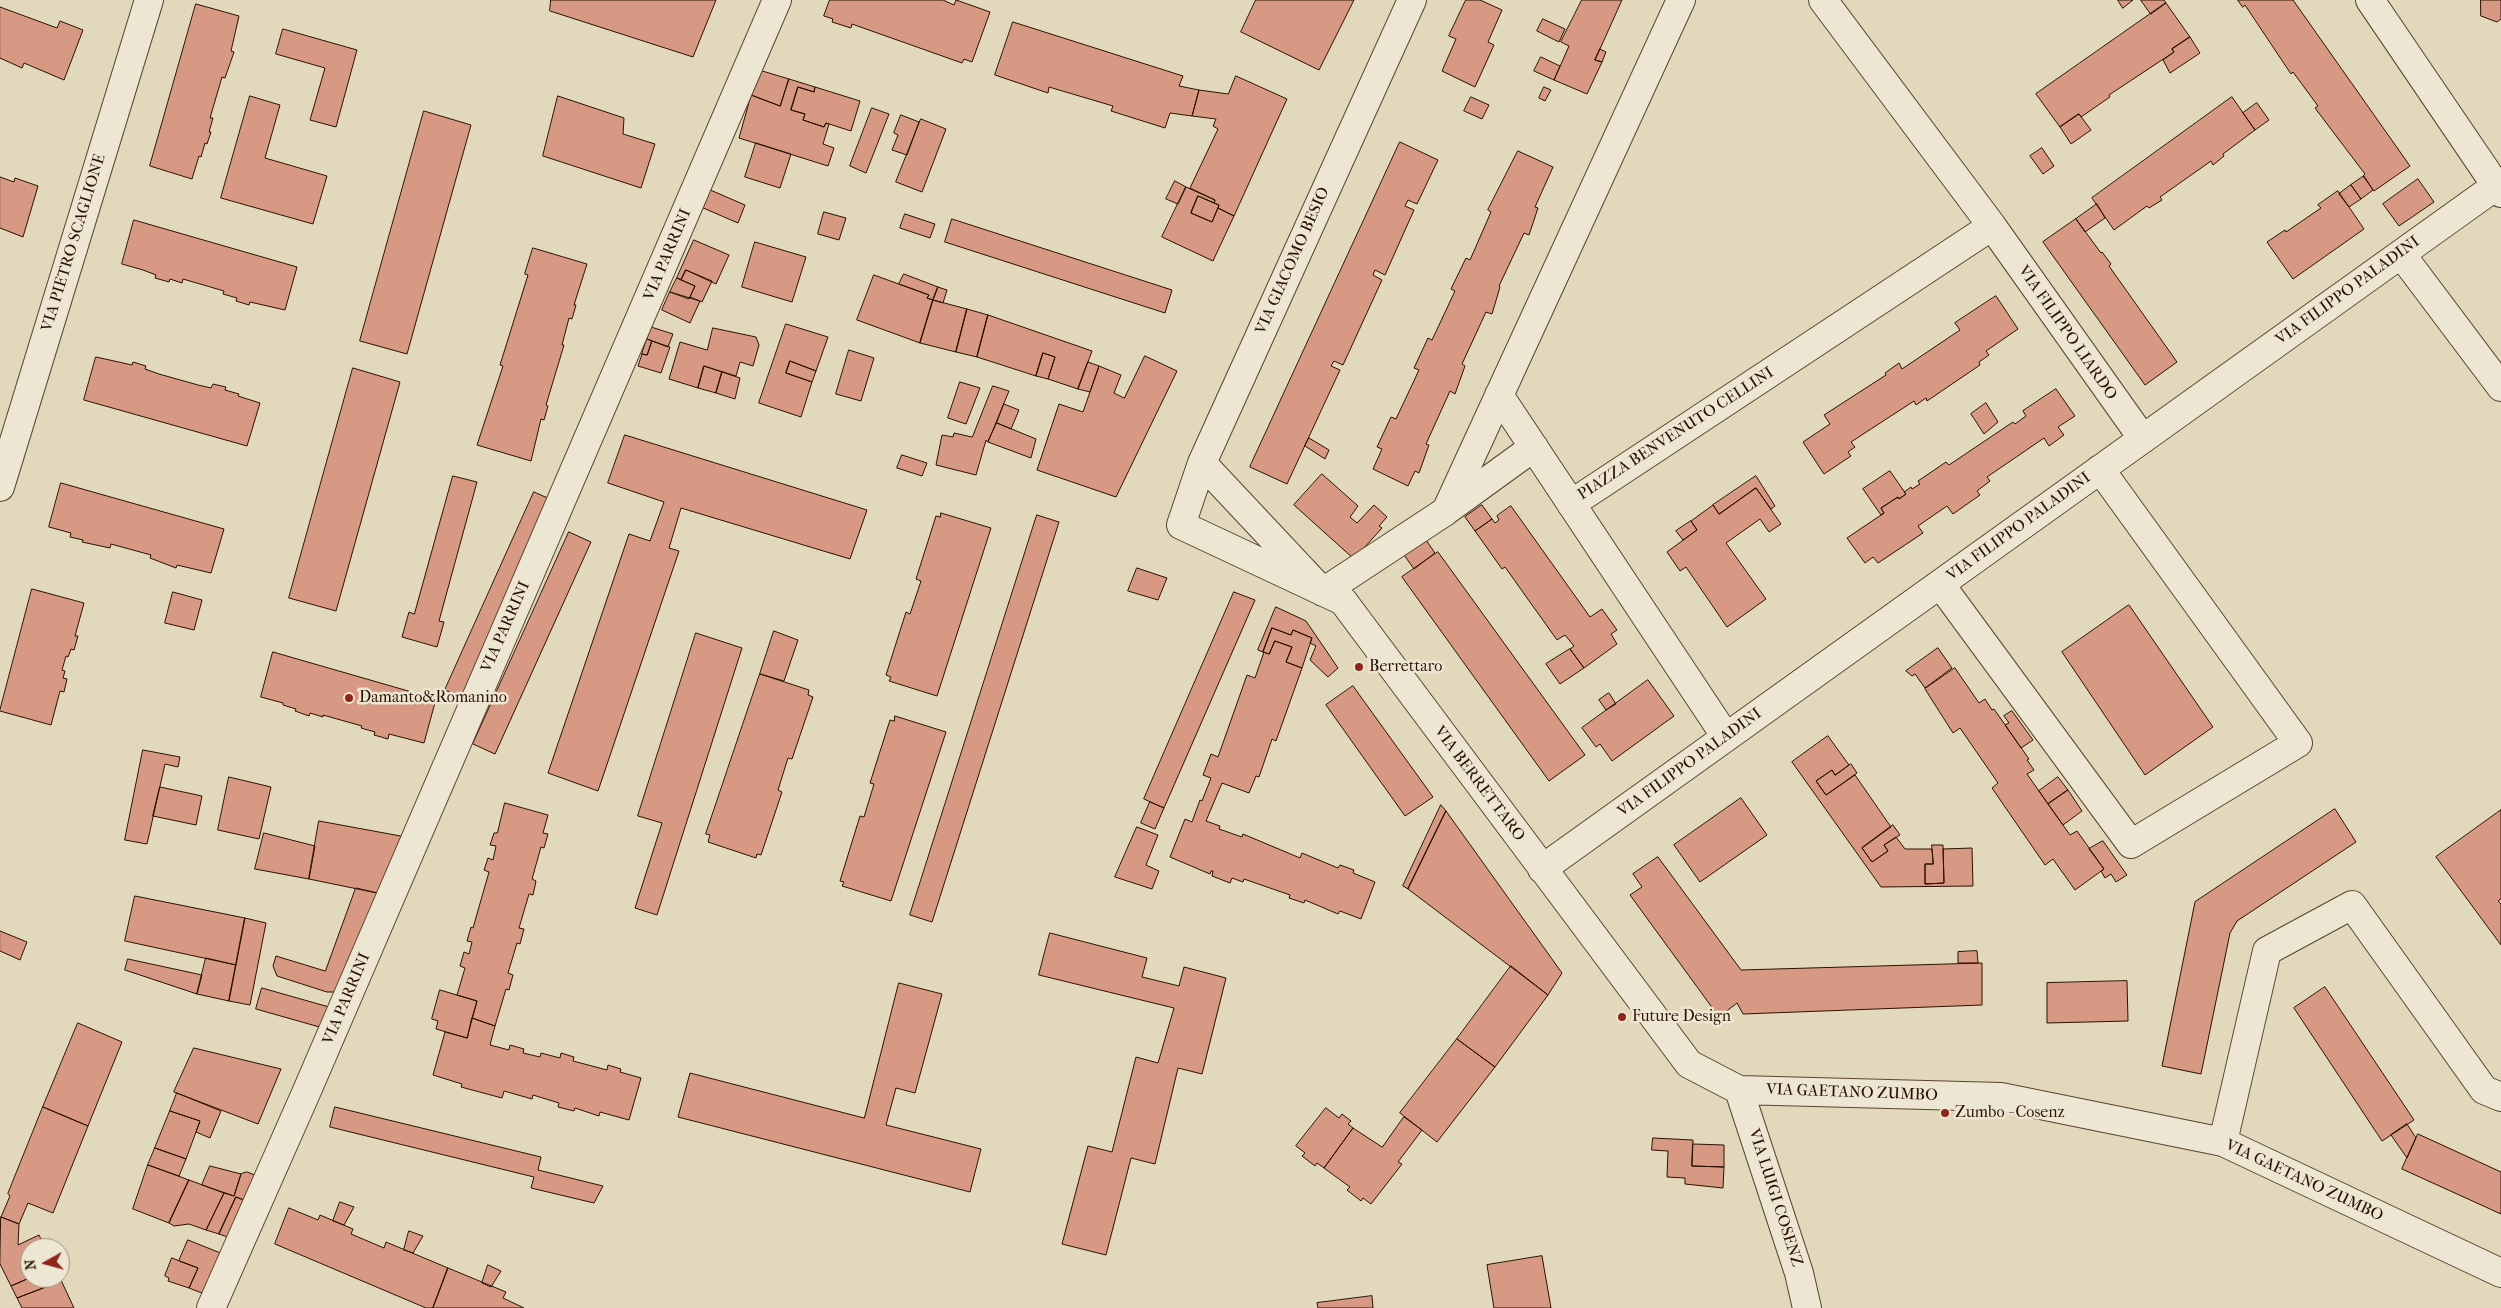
<!DOCTYPE html>
<html>
<head>
<meta charset="utf-8">
<style>
	body { margin:0 }
	#map { position:relative; width:2501px; height:1308px; overflow:hidden; background:#e2d8bb; font-family:"IM FELL French Canon",serif }
	canvas { display:block }
	.north { position:absolute; left:20px; top:1238px; width:50px; height:50px; box-sizing:border-box; background:#ece6d3; border:1px solid #9f917f; border-radius:50%; rotate:263deg; font-size:14px; font-weight:700; line-height:20px; text-align:center; color:#2c1100 }
	.north::after { content:''; display:block; margin:auto; width:18px; height:22px; background:#8f2418; clip-path:polygon(50% 0,100% 100%,50% 72%,0 100%) }
</style>
</head>
<body>
<div id="map">
<canvas width="2501" height="1308"></canvas>
<div class="north">N</div>
</div>
<script>
const ctx = document.querySelector('canvas').getContext('2d');
ctx.lineJoin = 'round';
function paint(path, color) { ctx.fillStyle = color; ctx.fill(path, 'evenodd'); }
function stroke(path, color, width, dash) { ctx.strokeStyle = color; ctx.lineWidth = width; ctx.lineCap = dash ? 'butt' : 'round'; ctx.setLineDash(dash || []); ctx.stroke(path); }
function label(font, color, halo, rows, align = 'center') {
  ctx.font = font + ' "IM FELL French Canon",serif'; ctx.lineWidth = 5; ctx.setLineDash([]); ctx.textBaseline = 'middle'; ctx.strokeStyle = halo; ctx.fillStyle = color; for (const [text, x, y, turn = 0] of rows) {
    ctx.save(); ctx.translate(x, y); ctx.rotate((+turn || 0) * Math.PI / 180); ctx.textAlign = isNaN(turn) ? turn : align; if (halo) ctx.strokeText(text, 0, 0); ctx.fillText(text, 0, 0); ctx.restore();
  }
}
const building = new Path2D(`
	M551,0H716L693,57L550,11Z
	M830,0H943L954,5L956,0L990,12L972,62L964,59L962,63L852,24L851,28L832,22L833,19L824,16Z
	M1256,0H1354L1319,70L1241,32Z
	M1466,0H1480L1502,10L1488,42L1494,45L1475,87L1442,71L1456,39L1449,36Z
	M1582,0H1622L1595,60L1602,62L1587,94L1554,80L1569,46L1561,42Z
	M2118,0H2133L2123,8Z
	M2141,0H2164L2166,3L2151,14Z
	M2238,0H2293L2410,166L2374,191L2363,176L2365,174L2315,108L2318,106L2293,72L2291,74L2245,5L2243,7Z
	M2481,0H2501V19L2497,22L2481,16Z
	M2166,3L2190,37L2172,49L2174,52L2109,95L2110,97L2081,117L2079,114L2060,127L2036,94Z
	M196,4L239,16L231,51L234,52L225,78L222,77L210,118H213L209,132H211L207,144L205,143L201,157L199,156L192,179L150,166Z
	M0,7L57,28L60,21L83,30L64,80L24,63L22,68L0,58Z
	M1543,19L1565,29L1559,42L1537,31Z
	M1013,22L1183,76L1179,86L1199,90L1192,116L1170,113L1165,128L1111,111L1113,106L1049,87L1048,93L995,75Z
	M283,29L357,50L336,127L310,120L325,68L276,54Z
	M2190,37L2200,53L2170,73L2163,60L2174,52L2172,49Z
	M1600,49L1606,52L1602,62L1595,60Z
	M1541,57L1560,66L1554,80L1534,71Z
	M759,70L789,79L780,106L751,95Z
	M1236,76L1287,99L1234,216L1218,208L1219,205L1214,203L1215,200L1190,188L1218,129L1213,126L1216,119L1192,116L1199,90L1228,94Z
	M789,79L815,87L814,92L798,87L791,110L805,114L803,120L824,127L826,123L829,124L823,144L834,148L828,166L739,138L751,95L780,106Z
	M798,87L814,92L815,87L860,101L851,131L826,123L824,127L803,120L805,114L791,110Z
	M1544,87L1551,90L1545,101L1539,98Z
	M250,96L280,105L265,158L327,176L313,224L221,198Z
	M558,96L624,118L623,134L655,144L641,188L543,156Z
	M1471,97L1489,105L1482,119L1464,111Z
	M2232,97L2255,130L2223,154L2224,156L2213,165L2211,161L2160,197L2162,200L2149,208L2147,206L2114,230L2092,198Z
	M2257,103L2269,120L2255,130L2243,113Z
	M872,108L889,114L866,173L850,166Z
	M424,111L471,125L407,354L360,341Z
	M2079,114L2091,130L2071,144L2060,127Z
	M901,115L919,122L907,155L892,150L898,135L894,133Z
	M921,119L946,129L922,192L896,182Z
	M1400,142L1438,160L1417,204L1408,200L1405,206L1414,210L1385,275L1375,270L1373,275L1382,280L1343,365L1334,361L1331,366L1340,370L1287,484L1250,467Z
	M756,143L791,154L780,188L745,177Z
	M2042,148L2054,166L2043,174L2030,156Z
	M1518,151L1553,167L1535,207L1538,208L1529,235L1524,233L1499,286L1500,287L1492,314L1486,312L1462,364L1465,366L1455,394L1450,391L1426,444L1429,445L1419,473L1415,471L1408,486L1373,469L1382,449L1377,447L1391,417L1396,419L1419,370L1414,368L1428,338L1432,340L1455,291L1451,289L1466,258L1470,260L1491,212L1488,210Z
	M2364,176L2373,190L2361,199L2351,185Z
	M0,177L14,182L15,178L38,186L23,237L0,228Z
	M2418,179L2434,202L2399,226L2383,204Z
	M1175,181L1186,187L1178,204L1166,199Z
	M2351,185L2361,199L2349,207L2339,194Z
	M1186,187L1215,200L1214,203L1198,196L1191,213L1212,222L1218,208L1234,216L1213,261L1162,237Z
	M708,189L745,205L738,223L701,207Z
	M2338,191L2364,229L2293,279L2267,242L2285,230L2286,232L2321,208L2318,205Z
	M1198,196L1219,205L1212,222L1191,213Z
	M2097,204L2105,218L2085,232L2076,219Z
	M824,212L846,218L839,240L818,234Z
	M905,214L935,224L930,238L900,228Z
	M952,219L1172,290L1165,313L945,242Z
	M2076,219L2101,253L2102,252L2111,264L2109,266L2177,362L2145,385L2043,242Z
	M134,220L297,267L285,310L250,302L249,305L236,301L237,298L223,294L224,291L183,279L182,283L170,279L169,282L155,278L156,275L143,270L122,264Z
	M694,240L729,255L716,284L686,270L681,280L677,278Z
	M755,242L806,257L792,302L742,287Z
	M533,248L587,264L574,305H576L572,319L569,318L562,345H564L546,405L548,406L544,420L541,419L531,461L477,445L503,366L500,365L528,275L525,274Z
	M686,270L712,281L702,302L690,297L695,286L681,280Z
	M904,274L938,287L933,300L927,298L929,295L899,284Z
	M874,275L929,295L927,298L933,300L920,343L857,320Z
	M677,278L695,286L689,299L670,292Z
	M938,287L947,290L943,303L933,300Z
	M670,292L700,301L690,323L662,310Z
	M1996,296L2018,329L1986,351L1989,355L1979,362L1980,365L1927,401L1926,398L1916,405L1914,401L1851,442L1855,447L1848,452L1851,456L1824,474L1803,442L1830,424L1824,415L1886,375L1885,373L1899,363L1902,369L1960,330L1955,323Z
	M933,300L967,309L956,352L920,343Z
	M967,309L988,315L977,357L956,352Z
	M988,315L1092,351L1078,389L1048,379L1055,357L1043,353L1036,376L977,357Z
	M786,324L828,337L816,371L790,361L786,373L812,382L801,417L759,403Z
	M651,327L673,334L668,347L647,339Z
	M713,328L756,337L759,345L753,366L740,362L736,376L704,366L698,388L669,379L680,342L707,350Z
	M647,339L652,341L647,355L642,354Z
	M652,341L670,347L661,373L638,366L642,354L647,355Z
	M849,350L874,358L861,401L836,394Z
	M1043,353L1055,357L1048,379L1036,376Z
	M1145,356L1177,371L1116,497L1037,470L1059,404L1083,412L1099,366L1121,375L1114,393L1124,398Z
	M96,357L132,365L133,362L146,366L145,369L159,374L198,385L211,388L213,384L226,387L225,390L239,394L238,396L260,403L247,446L84,400Z
	M790,361L816,371L812,382L786,373Z
	M1088,362L1099,366L1090,392L1078,389Z
	M704,366L722,372L716,393L698,388Z
	M353,368L400,382L336,611L289,598Z
	M722,372L740,378L735,399L716,393Z
	M960,382L980,388L966,424L948,418Z
	M993,386L1009,391L988,442L986,440L976,475L936,465L942,435L953,437L954,433L972,437Z
	M2056,389L2075,416L2058,427L2064,435L2049,446L2044,438L1987,477L1990,481L1977,491L1980,495L1953,514L1947,506L1918,526L1923,533L1878,563L1873,557L1865,563L1847,538L1884,513L1881,508L1898,497L1899,499L1906,494L1904,492L1911,487L1912,489L1920,484L1918,481L1946,462L1949,465L2013,422L2015,424L2026,416L2023,411Z
	M1986,403L1998,422L1984,434L1971,414Z
	M1004,404L1019,410L1011,429L997,423Z
	M997,423L1036,439L1031,458L988,442Z
	M625,435L867,510L850,559L681,508L669,548L679,551L598,791L548,773L629,534L650,541L664,502L608,483Z
	M1309,438L1329,450L1325,459L1305,446Z
	M902,455L927,463L922,476L897,468Z
	M1890,471L1906,494L1899,499L1898,497L1881,508L1884,513L1881,515L1863,489Z
	M1322,474L1358,506L1350,517L1357,523L1374,505L1387,517L1379,526L1382,528L1354,559L1294,505Z
	M453,476L477,482L439,621L444,622L437,647L402,637L409,612L414,614Z
	M1756,476L1775,506L1771,509L1756,488L1719,514L1713,505Z
	M61,483L224,529L211,573L177,565L176,568L150,558L151,555L111,544L110,548L82,542L83,540L70,537L71,533L49,527Z
	M1756,488L1781,524L1769,532L1760,519L1726,543L1766,599L1727,627L1686,567L1680,571L1667,552L1697,530L1691,521L1713,505L1719,514Z
	M534,492L559,503L469,701L445,690Z
	M1482,505L1492,519L1475,531L1465,517Z
	M1511,506L1590,617L1602,609L1617,630L1611,634L1617,644L1584,668L1570,649L1574,646L1565,635L1557,640L1505,567L1502,569L1475,531L1492,519L1495,523L1499,520L1497,516Z
	M941,513L991,528L937,696L889,681L891,677L886,675L906,612L910,614L921,581L916,579L936,516L940,517Z
	M1037,515L1059,522L932,922L910,915Z
	M1691,521L1697,530L1683,540L1676,531Z
	M569,532L591,542L495,754L473,744Z
	M1426,540L1435,553L1414,569L1404,555Z
	M1438,552L1585,755L1549,781L1402,577Z
	M1137,568L1167,578L1158,600L1128,591Z
	M32,589L84,603L75,636H78L74,650L71,649L68,657L66,656L62,670L65,671L63,678L67,679L64,692L60,691L51,725L0,711Z
	M173,592L202,600L194,630L165,623Z
	M1234,592L1255,600L1164,808L1144,799Z
	M2129,605L2213,727L2145,775L2062,652Z
	M1276,607L1306,621L1338,668L1328,677L1310,660L1316,646L1310,643L1312,638L1293,630L1291,635L1272,628L1263,652L1258,650Z
	M1272,628L1291,635L1293,630L1312,638L1302,668L1286,662L1292,647L1275,641L1269,654L1263,652Z
	M774,631L798,640L784,681L760,674Z
	M696,633L742,648L657,915L635,908L662,823L638,816Z
	M1275,641L1292,647L1286,662L1302,668L1276,741L1272,739L1259,777L1256,776L1249,793L1222,783L1206,821L1220,826L1219,829L1242,837L1243,834L1300,858L1302,853L1338,868L1340,865L1354,870L1353,873L1375,882L1361,919L1340,911L1338,914L1305,900L1304,903L1289,898L1290,895L1244,879L1243,882L1232,878L1230,883L1212,876L1213,871H1211L1210,874L1170,857L1185,819L1192,822L1200,800L1202,801L1211,778L1203,775L1211,754L1218,757L1247,675L1255,678L1264,652L1269,654Z
	M1938,648L1952,668L1925,688L1915,674L1912,676L1906,671Z
	M1570,649L1584,668L1560,684L1546,664Z
	M273,652L436,699L424,743L389,734L388,739L374,735L375,732L361,728L362,726L323,715V717L310,713L309,716L295,711L296,709L283,705V703L261,697Z
	M1955,668L1979,703L1985,699L1992,710L1994,709L2029,759L2027,760L2034,770L2027,774L2070,835L2077,831L2104,869L2075,890L2053,859L2045,865L1992,788L1998,783L1960,728L1953,733L1925,689Z
	M760,674L809,690L808,695L813,697L792,759L788,758L778,790L782,792L761,855L757,854L756,858L708,842L710,835L706,834Z
	M1648,680L1674,716L1612,761L1600,744L1596,747L1582,728Z
	M1353,686L1433,797L1405,816L1326,705Z
	M1609,693L1616,704L1606,710L1599,700Z
	M2012,711L2033,740L2021,748L2005,725L2009,723L2004,716Z
	M895,716L946,732L891,901L842,886L844,882L840,881L860,816L864,817L874,784L870,783L890,720L894,721Z
	M1828,736L1849,765L1835,775L1832,770L1816,781L1826,795L1855,775L1891,827L1862,848L1872,862L1888,851L1884,845L1896,837L1905,849H1932L1933,864H1925V884L1944,883L1943,849L1972,848L1973,886L1881,887L1792,762Z
	M143,750L180,757L178,767L165,764L147,844L125,840Z
	M1851,764L1857,773L1826,795L1816,781L1832,770L1835,775Z
	M229,777L271,787L259,839L218,830Z
	M2058,777L2068,790L2048,804L2039,791Z
	M160,787L202,796L196,825L153,816Z
	M2068,790L2082,811L2063,825L2048,804Z
	M1741,798L1767,835L1700,882L1674,845Z
	M1150,802L1164,808L1155,829L1141,823Z
	M505,803L548,815L543,833L548,834L544,848L541,847L532,879L536,881L533,895L529,894L519,928L524,929L520,944L517,943L508,973L513,975L509,990L506,989L495,1026L472,1018L477,1001L457,995L465,968L460,966L464,952L469,954L472,942L467,941L471,927L473,928L489,872L484,870L488,858L493,860L496,846L490,845L494,833H497Z
	M1441,805L1446,811L1408,889L1403,886Z
	M2335,809L2356,842L2237,921L2230,933L2201,1074L2162,1066L2195,902Z
	M2501,810V899L2498,901L2501,904V945L2436,857Z
	M1446,811L1562,973L1548,995L1408,889Z
	M319,821L406,837L382,894L309,879Z
	M1893,825L1900,835L1884,845L1888,851L1872,862L1862,848Z
	M1137,827L1158,835L1146,865L1159,871L1152,889L1115,877Z
	M264,833L315,846L309,879L255,869Z
	M2103,841L2127,875L2116,882L2111,874L2105,878L2101,871L2104,869L2089,849Z
	M1932,845H1943L1944,883L1925,884V864H1933Z
	M1658,857L1741,970L1982,963V1005L1743,1014L1737,1003L1719,1017L1630,895L1642,887L1633,874Z
	M356,888L382,894L337,992H327L277,976L273,966L276,956L325,971Z
	M135,896L245,918L236,965L125,941Z
	M245,918L266,923L250,1005L229,1001Z
	M0,931L27,942L20,960L0,951Z
	M1050,933L1147,958L1142,977L1179,986L1184,967L1226,978L1202,1074L1178,1068L1155,1164L1131,1158L1106,1255L1062,1244L1088,1146L1112,1152L1136,1057L1158,1063L1174,1008L1039,975Z
	M1977,951L1978,963H1958V952Z
	M206,958L236,965L229,1001L197,994Z
	M128,959L202,975L197,994L125,970Z
	M1511,966L1548,995L1495,1067L1457,1039Z
	M2127,981L2128,1021L2047,1023V983Z
	M899,983L942,994L915,1093L896,1088L886,1125L981,1149L970,1192L678,1117L690,1073L864,1118Z
	M2325,987L2414,1120L2382,1141L2294,1008Z
	M262,988L329,1007L323,1028L256,1009Z
	M440,990L477,1001L467,1038L436,1029L438,1021L432,1019Z
	M472,1018L495,1026L490,1045L509,1050L510,1045L524,1049L523,1053L540,1057L541,1053L560,1058L561,1053L574,1057L573,1061L607,1070L608,1065L621,1069L620,1072L641,1078L629,1120L600,1112L599,1116L575,1108L574,1111L558,1107L559,1103L533,1095L532,1099L504,1091L502,1098L461,1087L462,1084L433,1075L445,1032L467,1038Z
	M78,1023L122,1042L88,1126L43,1107Z
	M1457,1039L1495,1067L1437,1142L1400,1113Z
	M194,1048L281,1069L258,1124L174,1092Z
	M177,1093L221,1111L210,1138L196,1132L200,1121L170,1111Z
	M43,1107L88,1126L53,1213L28,1203L19,1224L1,1217L10,1196L8,1194Z
	M335,1107L541,1157L538,1170L603,1186L594,1203L531,1188L534,1177L330,1127Z
	M1326,1108L1339,1118L1342,1114L1351,1121L1348,1124L1353,1128L1324,1168L1317,1163L1315,1166L1302,1156L1305,1153L1296,1146Z
	M170,1111L200,1121L186,1159L155,1148Z
	M1404,1117L1422,1130L1398,1162L1402,1164L1371,1204L1363,1198L1361,1201L1347,1190L1350,1187L1324,1168L1353,1128L1382,1147Z
	M2407,1124L2416,1138L2407,1158L2391,1135Z
	M2418,1134L2501,1172V1214L2402,1169Z
	M1653,1138L1693,1140L1692,1166L1724,1167L1723,1188L1685,1184V1178L1667,1177L1668,1151L1652,1150Z
	M1693,1144L1724,1145V1167L1692,1166Z
	M155,1148L186,1159L179,1176L148,1165Z
	M148,1165L189,1180L169,1223L133,1209Z
	M210,1166L241,1174L234,1196L202,1185Z
	M247,1172L260,1177L249,1202L236,1197L219,1234L206,1230L224,1193L234,1196L241,1174Z
	M189,1180L224,1193L206,1230L189,1224L174,1226L169,1223Z
	M236,1197L249,1202L233,1239L219,1234Z
	M340,1202L354,1207L344,1225L333,1221Z
	M289,1208L318,1220L320,1215L353,1229L351,1234L384,1248L386,1242L448,1268L433,1308H426L275,1244Z
	M1,1217L19,1224L18,1245L39,1235L45,1248H30V1274L26,1276L27,1279L11,1286L0,1264Z
	M409,1231L423,1236L413,1253L404,1250Z
	M188,1240L223,1254L207,1295L189,1288L198,1268L179,1261Z
	M1542,1256L1551,1308H1494L1487,1265Z
	M172,1258L198,1268L189,1288L168,1281L169,1278L165,1276Z
	M488,1265L501,1271L491,1287L482,1283Z
	M448,1268L506,1292L503,1298L524,1308H433Z
	M30,1274V1278H48L51,1285L17,1298L11,1286L27,1279L26,1276Z
	M48,1278H60L74,1308H22L17,1298L51,1285Z
	M1372,1296L1373,1308H1318L1317,1303Z`);
const minor = new Path2D(`
	M1412,0L1202,463L1181,525L1343,601L1689,1064L1739,1090L2001,1097L2223,1142L2501,1273
	M1823,0L1992,226L2143,439
	M2370,0L2501,193
	M2401,254L2501,387
	M1499,395L1726,737
	M1202,463L1323,592L1446,511L1681,0
	M0,487L149,0
	M1571,504L1992,226
	M1447,510L1534,447
	M1940,584L2131,844L2298,743L2100,469
	M1542,869L2496,186
	M1739,1090L1799,1273L1807,1308
	M2223,1142L2267,951L2352,905L2484,1090L2501,1097
	M211,1308L306,1093L777,0`);
const markers = [
	[1359,667,5,"#8f2418"],
	[349,698,5,"#8f2418"],
	[1622,1017,5,"#8f2418"],
	[1945,1113,5,"#8f2418"]
];
const streetNames = [
	["VIA PIETRO SCAGLIONE",74,243,-73],
	["VIA PARRINI",668,255,-67],
	["VIA GIACOMO BESIO",1293,261,-66],
	["VIA FILIPPO PALADINI",2348,291,-36],
	["VIA FILIPPO LIARDO",2067,333,55],
	["PIAZZA BENVENUTO CELLINI",1676,434,-33],
	["VIA FILIPPO PALADINI",2019,527,-36],
	["VIA PARRINI",506,627,-66],
	["VIA FILIPPO PALADINI",1690,763,-36],
	["VIA BERRETTARO",1479,784,53],
	["VIA PARRINI",347,999,-67],
	["VIA GAETANO ZUMBO",1852,1093,2],
	["VIA GAETANO ZUMBO",2304,1181,25],
	["VIA LUIGI COSENZ",1775,1198,72]
];
const poiNames = [
	["Berrettaro",1369,667],
	["Damanto&Romanino",359,698],
	["Future Design",1632,1017],
	["Zumbo - Cosenz",1955,1113]
];
paint(building, '#d89984');
stroke(building, '#2c1100', 1);
stroke(minor, '#5a432f', 30);
stroke(minor, '#ece6d3', 28);
for (const [x, y, r, color] of markers) { const dot = new Path2D(); dot.arc(x, y, r, 0, 2 * Math.PI); ctx.fillStyle = color; ctx.fill(dot); stroke(dot, '#ece6d3', 2); }
label('16px', '#2c1100', '#ece6d3', streetNames);
label('16px', '#2c1100', '#ece6d3', poiNames, 'left');
</script>
</body>
</html>
